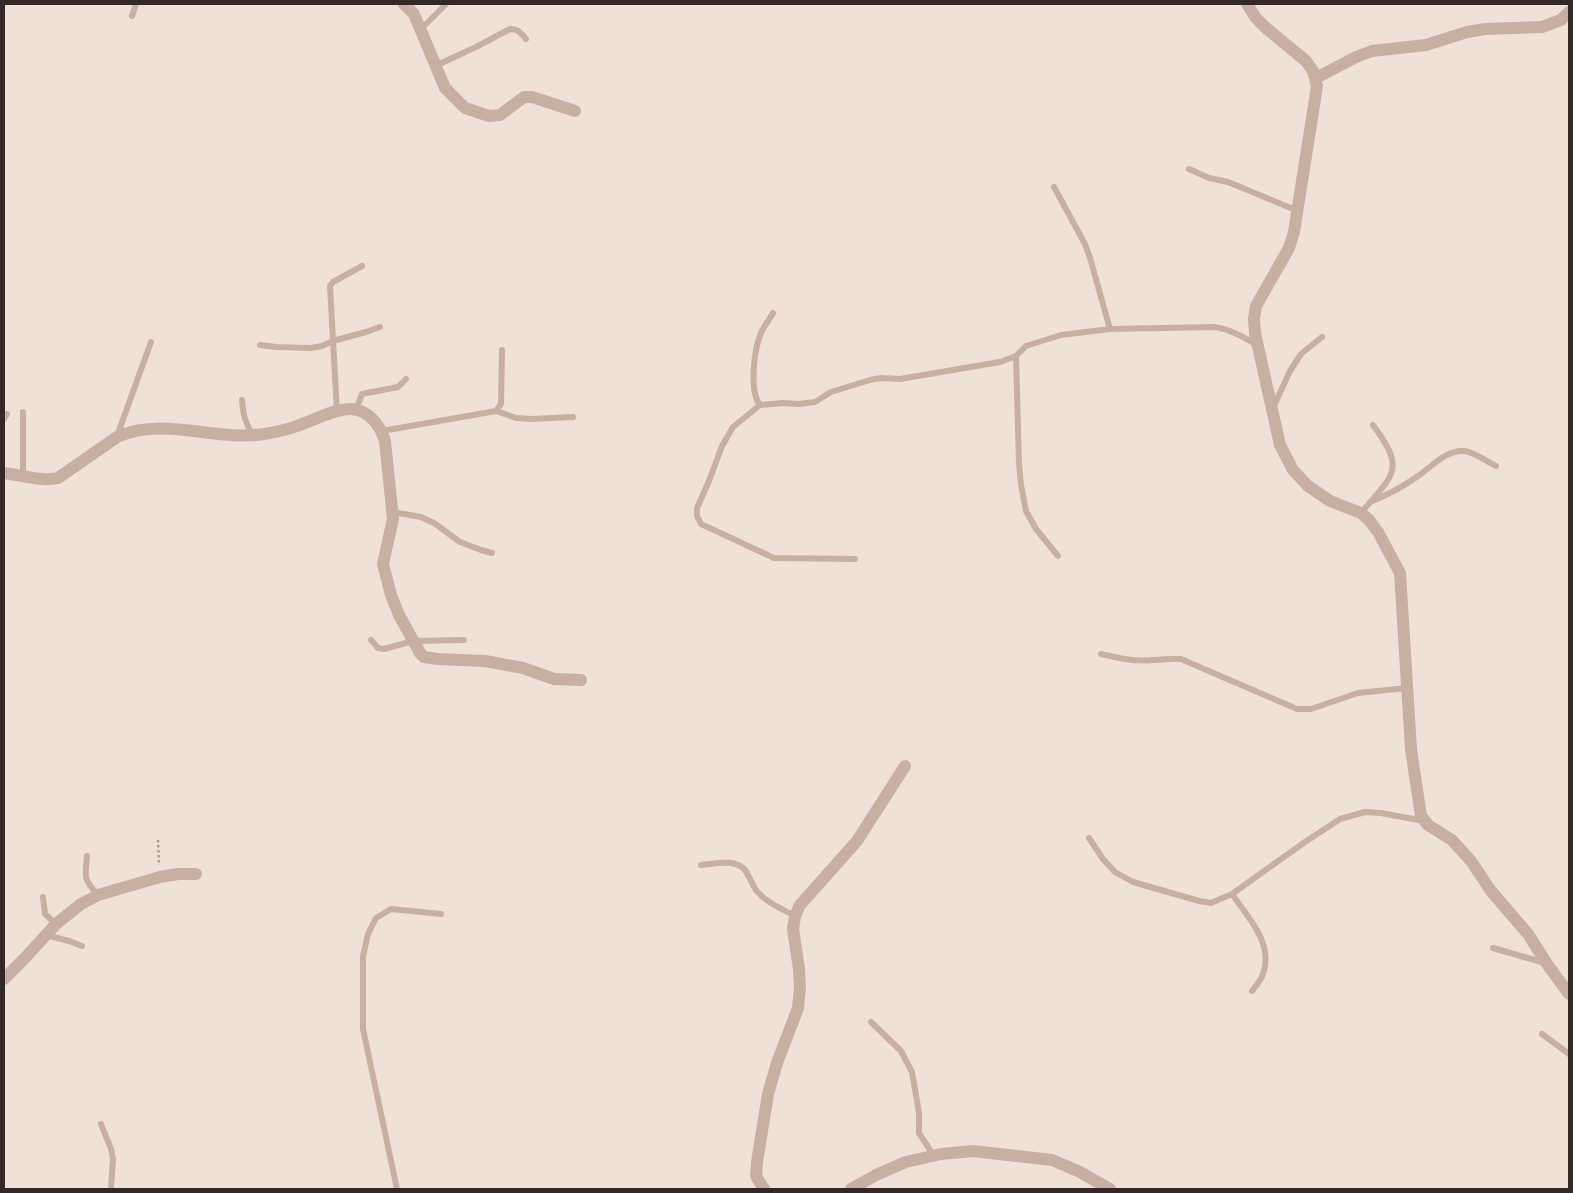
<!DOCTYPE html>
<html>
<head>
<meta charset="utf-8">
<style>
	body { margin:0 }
	#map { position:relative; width:1573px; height:1193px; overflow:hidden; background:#f0e1d8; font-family:Inter,sans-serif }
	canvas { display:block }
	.frame { position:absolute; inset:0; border:5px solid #342826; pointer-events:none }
</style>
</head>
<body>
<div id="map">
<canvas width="1573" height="1193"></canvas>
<div class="frame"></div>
</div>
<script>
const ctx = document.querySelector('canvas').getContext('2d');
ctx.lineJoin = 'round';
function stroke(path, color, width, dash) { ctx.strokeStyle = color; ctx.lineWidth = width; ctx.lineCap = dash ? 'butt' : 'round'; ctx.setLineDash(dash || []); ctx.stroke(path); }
const path = new Path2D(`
	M158,840L159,863`);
const service = new Path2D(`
	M132,16L136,4
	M420,30L446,4
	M435,66L476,47L510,29C518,29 521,33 526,39
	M1189,169L1209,178L1228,182L1298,211
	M1054,187L1085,244L1090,258L1110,329
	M773,313C769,320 764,326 761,333C754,349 749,392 760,405L783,403L799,404L815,402L831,392L870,380L881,378L900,379L1000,362L1016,356L1026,346L1061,335L1110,329L1214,327C1230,329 1243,337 1257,345
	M260,345L276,347L311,348L322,346L333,341L366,332L380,327
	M1016,356L1019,463L1021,485L1026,511L1036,529L1058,556
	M242,400C243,414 245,423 253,435
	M760,405L733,427L722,446L709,481L697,508V516L701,524L774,558L855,559
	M1273,408L1290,371L1301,354L1322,337
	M356,410L362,394L398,387L406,379
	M496,411L516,418L532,419L573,417
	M337,412L330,286L333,282L362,266
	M4,419L7,414
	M382,431L496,411L501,404L502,350
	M117,436L151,342
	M23,476V412
	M1370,502C1387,495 1403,487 1418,476C1433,466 1445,450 1464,451C1472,451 1488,462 1496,466
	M393,512L421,517L434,523L460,542L481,550L492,553
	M1361,513C1393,474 1407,471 1373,425
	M371,640L378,648L384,649L413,641L464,640
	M1101,654C1118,658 1135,662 1153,660C1163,660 1172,658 1181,659L1297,709H1311L1358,693L1407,688
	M1089,838L1103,859L1115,872L1133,882L1199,901L1211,903L1232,894L1305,842L1340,819L1365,812L1381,813L1424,821
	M87,856C85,877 83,879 98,895
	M701,865C714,864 735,858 745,870C749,876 752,884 756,890C765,902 782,909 795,916
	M1232,894C1248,917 1274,944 1263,974C1261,980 1256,986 1252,991
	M43,897L45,914L56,924
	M46,935L69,941L82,946
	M1493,948L1545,963
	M871,1022L901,1051L912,1072L919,1113V1133L934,1156
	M1542,1034L1569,1054
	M101,1124L111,1149L113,1159L111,1189
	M397,1189L363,1029V956L368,934L376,918L391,909L441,914`);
const minor = new Path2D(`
	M404,4L414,14L445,88L465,108L489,116L500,115L524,97H532L575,111
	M1247,4L1256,18L1266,28L1306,61L1313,71L1317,86L1294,232L1289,248L1256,306L1254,319L1255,333L1280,445L1293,470L1308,486L1330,501L1361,513L1369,520L1378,532L1400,573L1411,749L1421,816L1428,825L1452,840L1471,861L1491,891L1528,934L1547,964L1569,994
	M1316,78L1356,57L1372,51L1426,45L1467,32L1485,29L1542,27L1561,20L1569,12
	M4,473C21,475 42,482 58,478L117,437C166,416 214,442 264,434C275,432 287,430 297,426C312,421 336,408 351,409C369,410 380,425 385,441L393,519L383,564L391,595L399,615L420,653L424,657L438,659L485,661L523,668L554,679L581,680
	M4,979L24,959L56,924L81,904L98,895L160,877L178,874H196
	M764,1189L756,1176L757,1162L768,1094L777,1063L798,1008L800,988L799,969L793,929L795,916L800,905L857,841L905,766
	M851,1189L878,1174L906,1162L941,1154L973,1151L1052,1160L1078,1171L1110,1189`);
stroke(path, '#b4998f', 2.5, [2.5, 2.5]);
stroke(service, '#c8afa4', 6);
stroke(minor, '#c8afa4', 12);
</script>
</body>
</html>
